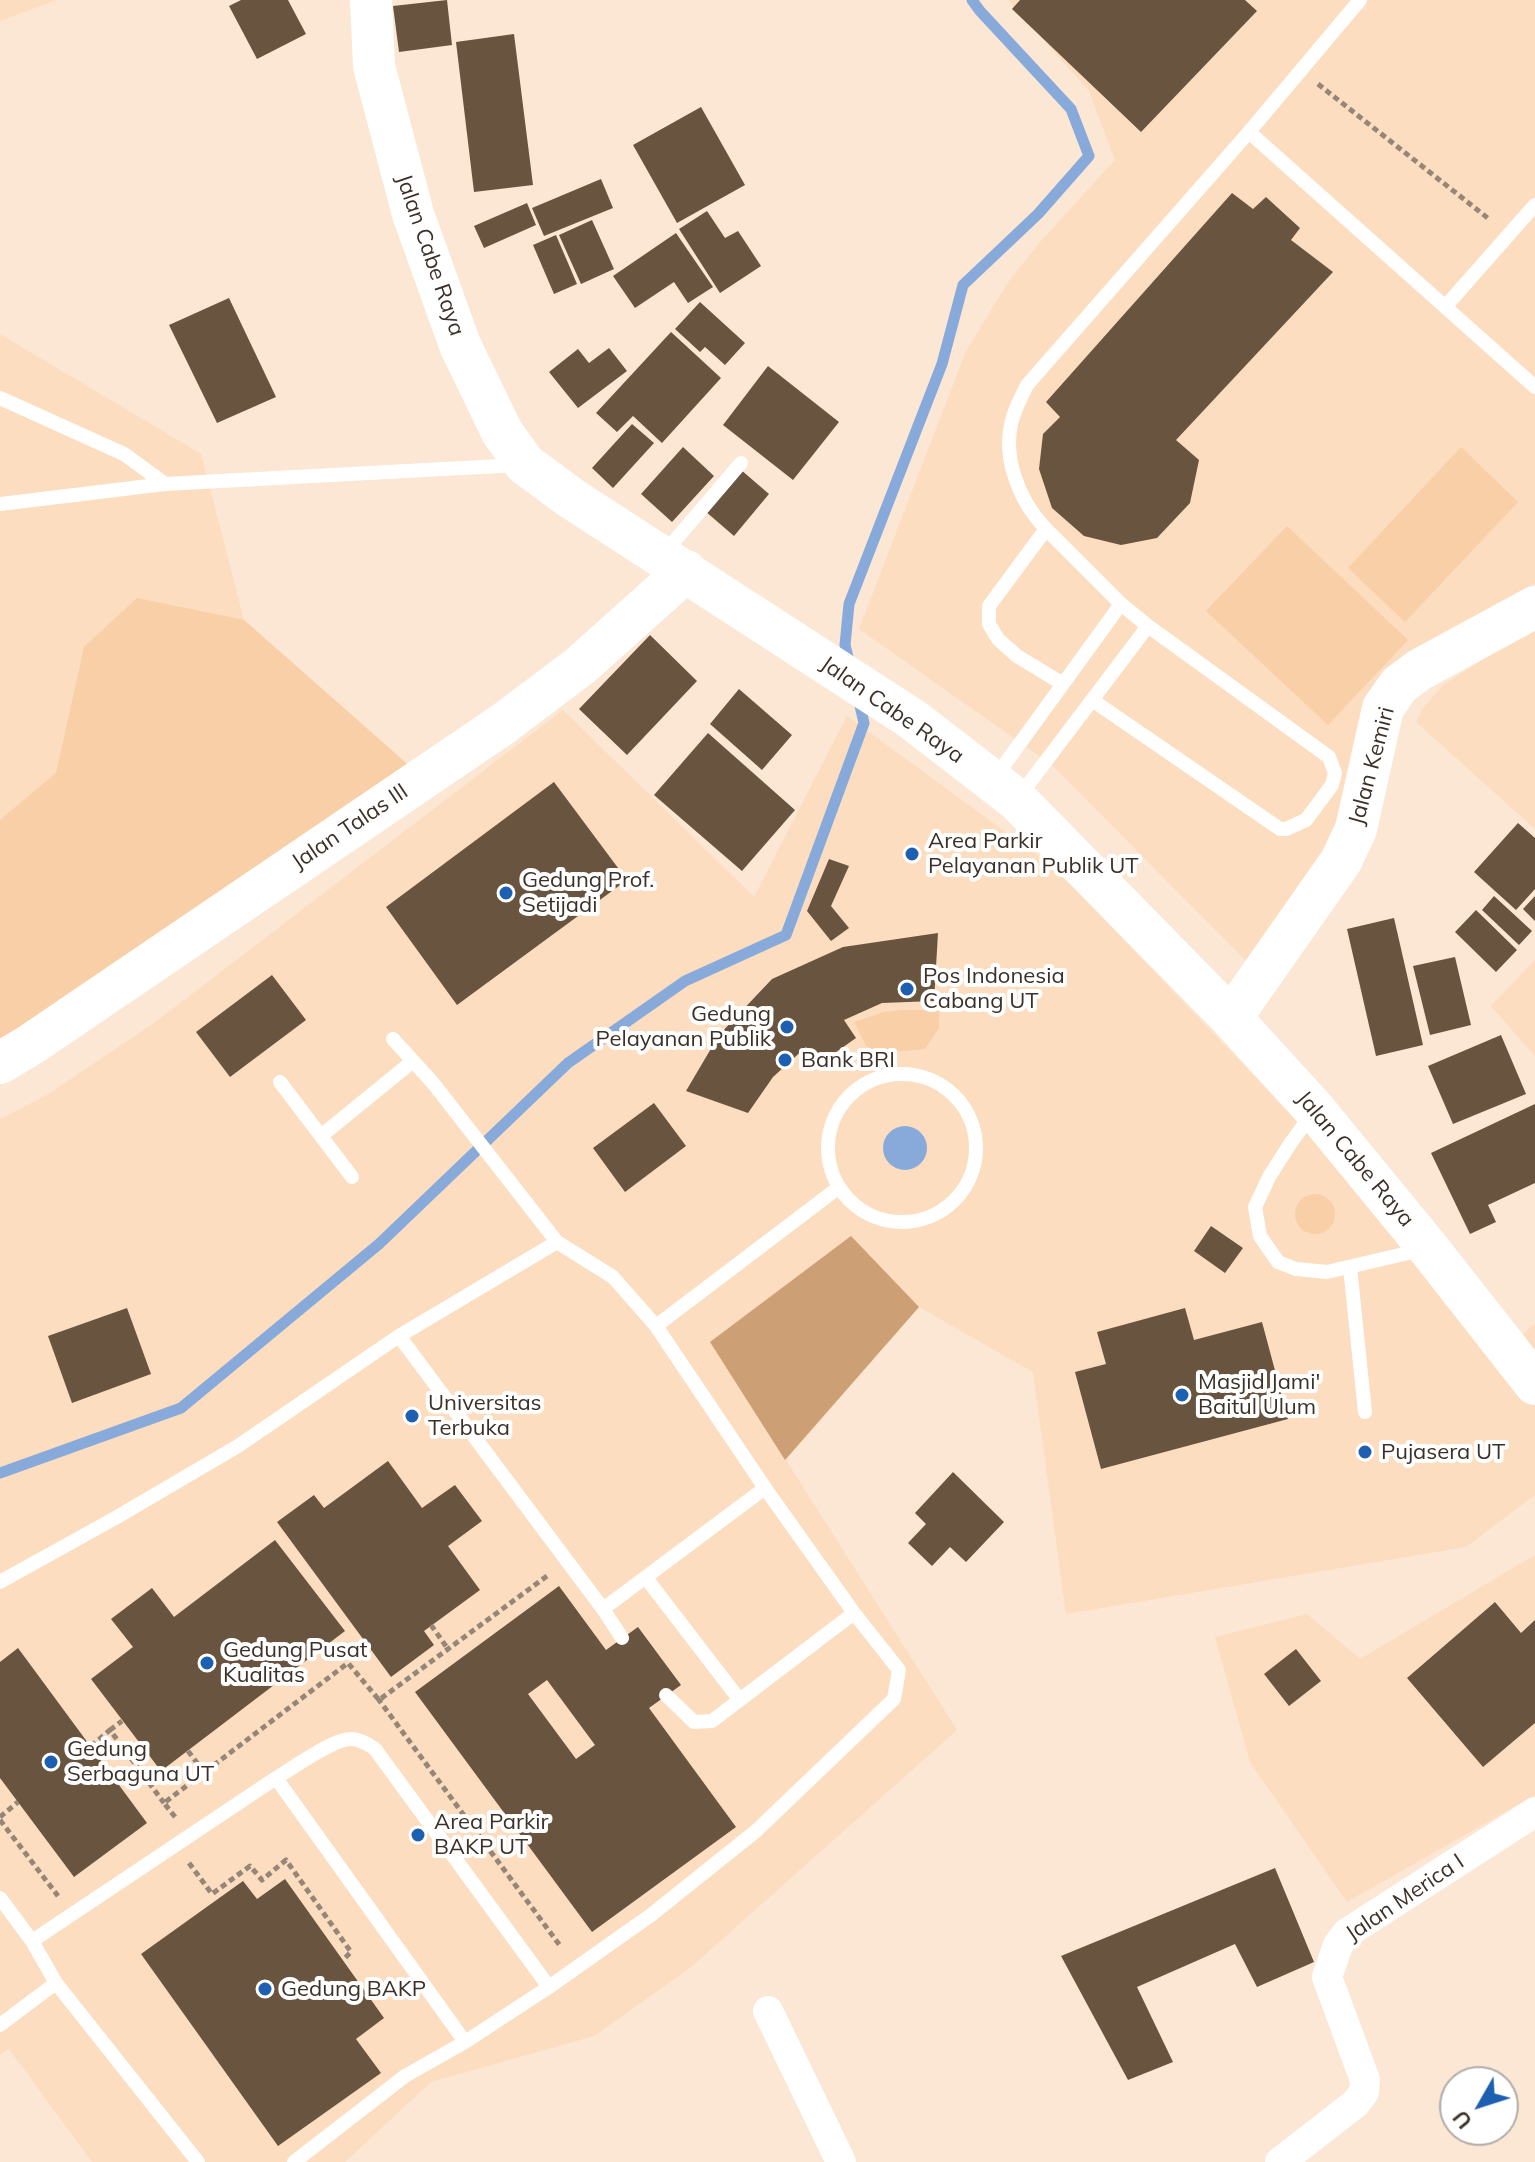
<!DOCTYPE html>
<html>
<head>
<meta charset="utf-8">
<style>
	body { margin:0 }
	#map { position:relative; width:1535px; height:2162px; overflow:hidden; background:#fbe7d3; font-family:Mulish,sans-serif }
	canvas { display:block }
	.north { position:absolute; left:1439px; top:2066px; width:80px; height:80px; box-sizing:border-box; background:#fff; border:2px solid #b1ada9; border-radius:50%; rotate:231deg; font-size:22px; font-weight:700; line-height:32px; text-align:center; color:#3b3128 }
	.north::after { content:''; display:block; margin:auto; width:28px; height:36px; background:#1d5fb0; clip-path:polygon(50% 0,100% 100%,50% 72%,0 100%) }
</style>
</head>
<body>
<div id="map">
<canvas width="1535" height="2162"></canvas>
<div class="north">U</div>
</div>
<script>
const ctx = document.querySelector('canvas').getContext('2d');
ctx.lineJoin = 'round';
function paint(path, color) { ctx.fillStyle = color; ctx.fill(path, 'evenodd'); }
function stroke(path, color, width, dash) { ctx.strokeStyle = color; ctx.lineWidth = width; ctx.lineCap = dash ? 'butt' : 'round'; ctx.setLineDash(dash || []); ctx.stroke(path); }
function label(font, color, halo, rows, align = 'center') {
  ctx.font = font + ' Mulish,sans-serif'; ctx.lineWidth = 8; ctx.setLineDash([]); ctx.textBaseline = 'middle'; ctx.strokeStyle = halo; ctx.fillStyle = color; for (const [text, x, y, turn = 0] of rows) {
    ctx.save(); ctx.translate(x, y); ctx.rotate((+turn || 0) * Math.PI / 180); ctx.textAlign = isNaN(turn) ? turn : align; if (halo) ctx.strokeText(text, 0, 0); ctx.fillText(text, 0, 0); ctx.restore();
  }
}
const built = new Path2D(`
	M0,0H56L0,21Z
	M1008,0H1535V583L1396,663L1361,715L1332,838L1249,964L1052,765L859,629L966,351L1011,278L1041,241L1115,160L1089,91Z
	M0,334L201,454L244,620L421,776L0,1051Z
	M1535,630V829L1416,722L1423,708L1443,685L1495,652Z
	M563,710L754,897L847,716L1056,869L1325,1150L1497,1355L1535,1324V1495L1466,1547L1066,1614L1033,1372L919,1307L786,1460L957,1730L690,1968L594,2036L431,2082L345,2162H92L9,2049L0,2055V1119L47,1095L154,1023Z
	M1535,960V1056L1491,1006Z
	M1535,1555V1795L1347,1902L1250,1762L1215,1637L1307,1614L1360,1659Z`);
const green = new Path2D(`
	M1461,447L1518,502L1405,622L1348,568Z
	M1287,526L1408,640L1328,725L1206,611Z
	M137,598L244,620L421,776L0,1051V820L56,773L84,647Z
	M902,1010H939V1028L925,1049L879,1053L866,1046L854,1022L884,1012Z
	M1295 1214a20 20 0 1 1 40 0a20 20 0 1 1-40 0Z`);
const forest = new Path2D(`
	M851,1236L919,1307L785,1460L710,1342Z`);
const water = new Path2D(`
	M883 1148a22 22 0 1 1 44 0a22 22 0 1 1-44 0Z`);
const stream = new Path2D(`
	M850,665L845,645L849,604L942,364L963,285L1038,214L1089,156L1071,109L980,11L972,0
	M0,1473L181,1408L379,1244L568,1063L685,981L786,935L864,723L858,697`);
const building = new Path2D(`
	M241,0H288L306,34L257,59L229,6Z
	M447,0L452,45L399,52L393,6Z
	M1020,0H1245L1257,11L1141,132L1012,9Z
	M514,34L533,185L474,192L456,42Z
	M701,107L745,185L677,223L633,145Z
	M601,179L613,208L544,236L532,208Z
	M1232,193L1253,209L1266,197L1300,228L1291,240L1333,272L1176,440L1199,460L1190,503L1157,538L1121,545L1084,536L1052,508L1039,469L1043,434L1060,417L1046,402Z
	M527,203L536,225L484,248L474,226Z
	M707,211L725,238L738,231L761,266L720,293L679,229Z
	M592,220L614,269L581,284L559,235Z
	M676,233L713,287L688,303L674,282L635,308L613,276Z
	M556,235L577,284L554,294L533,245Z
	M229,298L276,397L217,423L169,325Z
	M700,302L745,343L725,365L705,347L700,352L675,329Z
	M671,332L721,378L662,443L633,416L617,432L596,413Z
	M609,348L627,371L578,408L549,372L578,349L589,363Z
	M768,366L839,422L793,480L723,425Z
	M632,424L654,443L613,488L592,468Z
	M683,447L714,476L672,522L641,494Z
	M740,469L769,494L734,536L705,511Z
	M650,635L697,681L627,755L579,709Z
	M739,689L792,735L762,770L710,724Z
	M708,733L795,810L742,871L654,795Z
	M554,782L627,880L457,1005L386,907Z
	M1518,823L1535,838V889L1516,910L1474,872Z
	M829,859L849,866L831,906L849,928L831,941L807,911Z
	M1494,896L1532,931L1519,945L1482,910Z
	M1535,896V921L1523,909Z
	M1476,910L1517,950L1496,972L1455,932Z
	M1394,918L1423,1045L1376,1056L1347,929Z
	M938,933L934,1001L882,1003L844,1020L856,1038L819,1064L806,1047L773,1077L748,1113L686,1091L719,1035L772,979L843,947Z
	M1455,957L1471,1025L1430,1035L1413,966Z
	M272,975L306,1020L230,1077L196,1032Z
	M1501,1035L1526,1094L1453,1124L1428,1066Z
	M654,1103L686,1146L625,1192L593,1148Z
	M1535,1104V1183L1488,1205L1496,1222L1470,1234L1431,1153Z
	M1211,1226L1243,1248L1225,1273L1194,1251Z
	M127,1308L151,1374L72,1403L48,1336Z
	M1185,1308L1194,1340L1262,1322L1288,1419L1101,1469L1075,1372L1106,1364L1097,1332Z
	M388,1461L422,1508L455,1485L482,1521L448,1546L480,1590L424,1631L434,1645L391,1677L277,1522L314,1495L324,1508Z
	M953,1472L1004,1522L966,1562L950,1547L932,1566L908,1543L926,1524L915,1513Z
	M275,1540L345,1631L161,1771L91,1679L133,1647L111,1619L152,1588L174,1617Z
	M559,1586L606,1650L638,1627L681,1685L649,1708L736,1827L592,1932L415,1692ZM547,1680L595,1745L576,1759L528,1694Z
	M1495,1602L1521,1633L1535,1620V1723L1483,1767L1407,1678Z
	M18,1648L147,1823L74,1877L0,1778V1662Z
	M1296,1649L1321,1681L1289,1706L1264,1674Z
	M1275,1868L1314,1962L1257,1987L1235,1944L1137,1987L1173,2062L1128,2080L1061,1956Z
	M285,1879L384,2018L356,2039L381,2073L278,2146L141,1954L243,1881L257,1899Z`);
const path = new Path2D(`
	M1318,84L1489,219
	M431,1625L448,1649
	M380,1698L379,1700L561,1947
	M110,1730L122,1721
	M91,1746L110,1730L164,1803
	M188,1751L204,1772
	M0,1817L18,1802
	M175,1817L164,1803L348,1663L379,1700L547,1576
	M0,1820L58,1896
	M189,1863L212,1894L250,1866L262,1880L286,1860L351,1952L343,1960`);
const lane = new Path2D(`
	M1249,132L1535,387
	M1445,307L1535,205
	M0,398L124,454L165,484
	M0,504L165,484L518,465
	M1046,529L989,606V624L998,639L1017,656L1063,684
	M665,552L741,463
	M1092,700L1280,829H1286L1306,820L1332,785L1335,773L1329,757L1148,626L1121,604L1046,529C1018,500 1000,453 1014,414C1017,404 1023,394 1027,385L1249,132L1360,0
	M994,779L1121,604
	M1018,798L1148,626
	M393,1039L433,1083L557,1242
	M828 1148a74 74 0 1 1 148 0a74 74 0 1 1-148 0Z
	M280,1082L352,1177
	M1313,1112L1290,1144L1269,1177L1255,1207L1260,1236L1278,1262L1296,1269L1327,1272L1421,1250
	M321,1136L413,1061
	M1350,1267L1365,1412
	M656,1326L838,1188
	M399,1336L603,1609
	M646,1578L739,1699
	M0,1582L117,1517L238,1446L399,1336L557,1242L613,1277L656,1326L765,1488L854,1613L899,1670L894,1699L756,1831L651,1915L549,1987L465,2042L405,2076L294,2162
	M622,1638L603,1609L765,1488
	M666,1695L694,1722L712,1721L854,1613
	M276,1778C293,1768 334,1738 351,1739C360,1739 368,1744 375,1749L549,1987
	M0,1898L32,1941L56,1983L198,2162
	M32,1941L276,1778L465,2042
	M0,2025L56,1983`);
const street = new Path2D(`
	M768,2011L841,2162
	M1280,2162L1356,2103L1364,2092L1365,2080L1327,1977L1338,1945L1347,1933L1535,1812`);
const secondary = new Path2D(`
	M371,0L374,66L413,214L460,345L502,432L525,464L571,498L912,719L1017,800L1231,1018L1315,1110L1429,1249L1535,1384
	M1231,1018L1341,861L1356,829L1383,708L1399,685L1419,670L1535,607
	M0,1063L30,1045L503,724L580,666L686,571`);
const markers = [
	[912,854,8,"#1d5fb0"],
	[506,893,8,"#1d5fb0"],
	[907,989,8,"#1d5fb0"],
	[787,1027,8,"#1d5fb0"],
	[785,1060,8,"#1d5fb0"],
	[1182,1395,8,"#1d5fb0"],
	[412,1416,8,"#1d5fb0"],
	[1365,1452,8,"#1d5fb0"],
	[207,1663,8,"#1d5fb0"],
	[51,1762,8,"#1d5fb0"],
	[418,1835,8,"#1d5fb0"],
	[265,1989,8,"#1d5fb0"]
];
const streetNames = [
	["Jalan Cabe Raya",430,255,71],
	["Jalan Cabe Raya",892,710,35],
	["Jalan Kemiri",1372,766,-75],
	["Jalan Talas III",350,827,-34],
	["Jalan Cabe Raya",1355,1159,50],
	["Jalan Merica I",1405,1898,-34]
];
const poiNames = [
	["Area Parkir",928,841],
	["Pelayanan Publik UT",928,866],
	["Gedung Prof.",522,880],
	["Setijadi",522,905],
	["Pos Indonesia",923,976],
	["Cabang UT",923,1001],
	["Gedung",771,1014,"right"],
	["Pelayanan Publik",771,1039,"right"],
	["Bank BRI",801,1060],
	["Masjid Jami'",1198,1382],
	["Baitul Ulum",1198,1407],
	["Universitas",428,1403],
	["Terbuka",428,1428],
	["Pujasera UT",1381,1452],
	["Gedung Pusat",223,1650],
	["Kualitas",223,1675],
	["Gedung",67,1749],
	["Serbaguna UT",67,1774],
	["Area Parkir",434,1822],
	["BAKP UT",434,1847],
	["Gedung BAKP",281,1989]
];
paint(built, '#fcddbf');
paint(green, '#f8cfa7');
paint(forest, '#cca074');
paint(water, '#87aada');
stroke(stream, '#87aada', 11);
paint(building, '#69543f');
stroke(path, '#958678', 5, [6, 4]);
stroke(lane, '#fff', 14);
stroke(street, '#fff', 30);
stroke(secondary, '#fff', 42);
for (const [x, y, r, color] of markers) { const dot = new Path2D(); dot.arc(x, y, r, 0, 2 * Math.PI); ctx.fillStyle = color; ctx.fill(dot); stroke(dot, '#fff', 3); }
label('22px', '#3b3128', '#fff', streetNames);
label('22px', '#3b3128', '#fff', poiNames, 'left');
</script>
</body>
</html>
